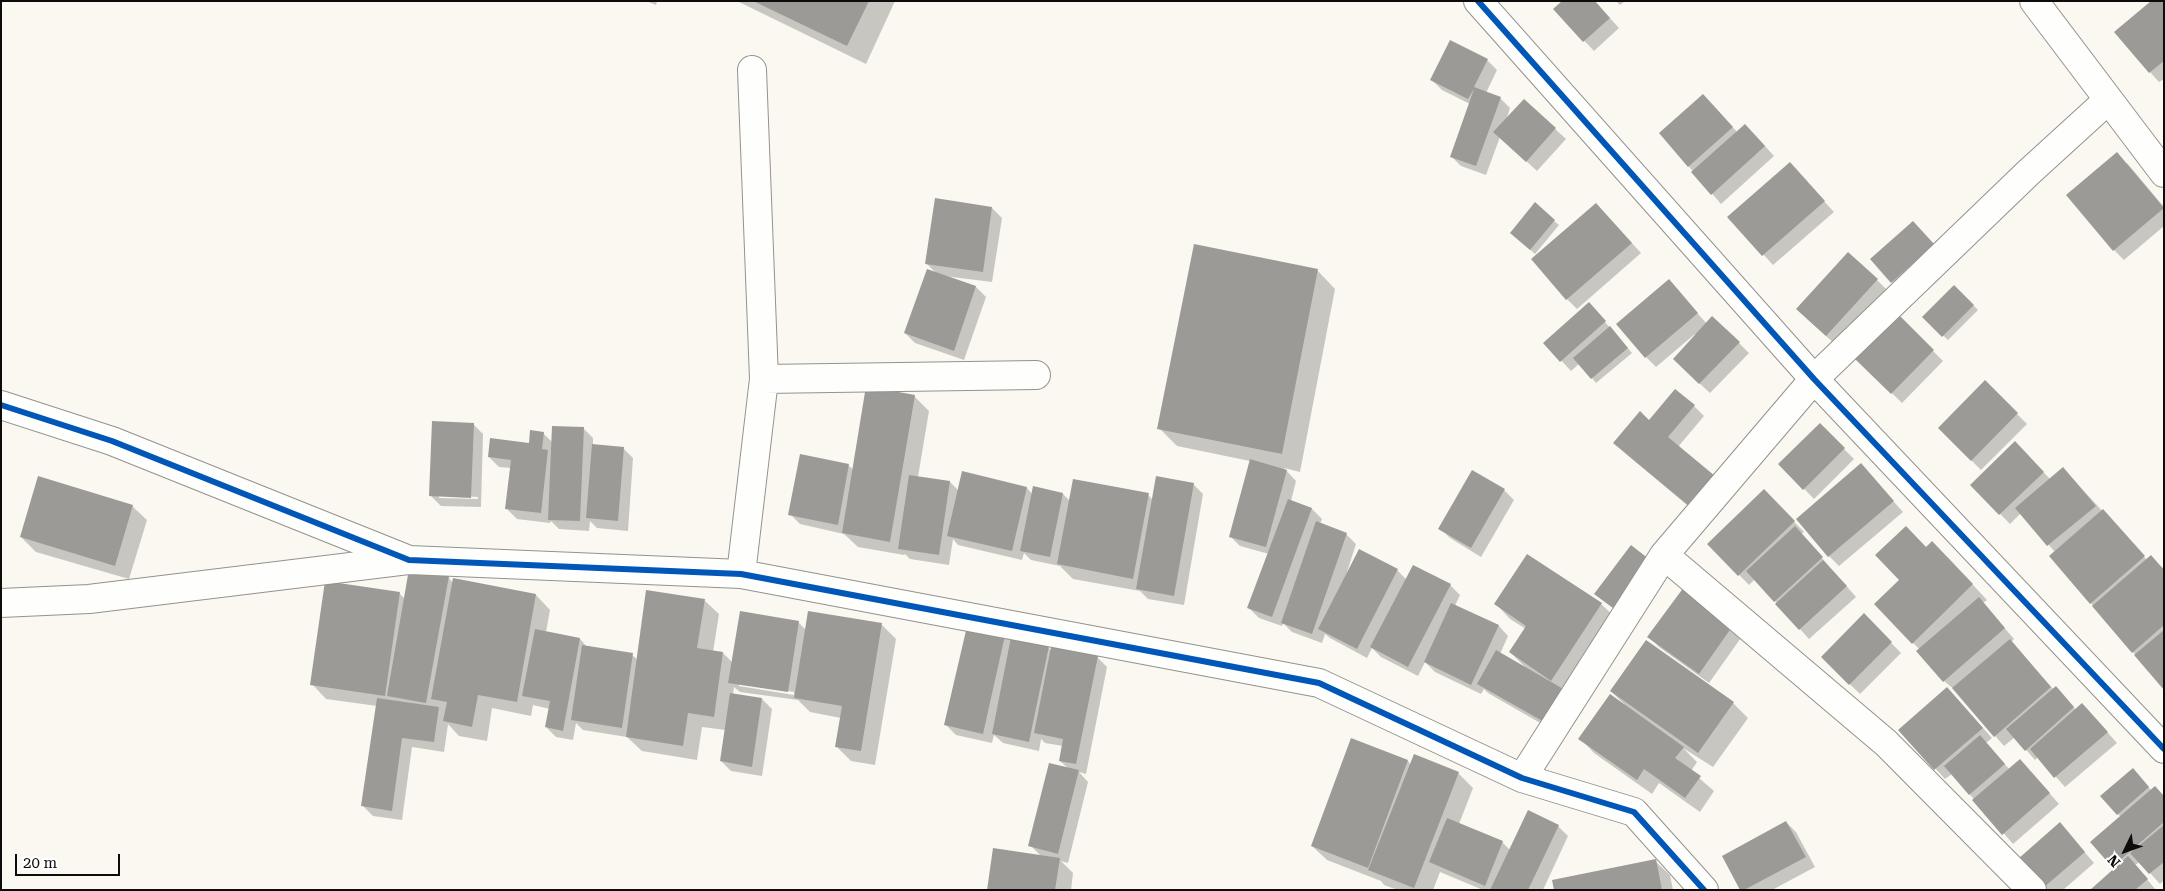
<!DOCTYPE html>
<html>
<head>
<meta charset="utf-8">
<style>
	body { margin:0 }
	#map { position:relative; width:2165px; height:891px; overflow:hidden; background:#faf8f0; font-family:"Roboto Serif",serif }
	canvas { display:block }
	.frame { position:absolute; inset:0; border:2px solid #0c0c0c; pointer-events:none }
	.north { position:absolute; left:2100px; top:826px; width:50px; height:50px; -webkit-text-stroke:4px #fff; paint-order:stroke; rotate:228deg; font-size:14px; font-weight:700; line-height:20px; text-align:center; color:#0c0c0c }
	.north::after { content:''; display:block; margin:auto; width:18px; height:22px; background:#0c0c0c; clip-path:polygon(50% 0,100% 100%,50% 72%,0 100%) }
	.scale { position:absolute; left:15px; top:854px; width:105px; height:22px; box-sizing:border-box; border:2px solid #0c0c0c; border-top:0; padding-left:6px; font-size:15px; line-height:18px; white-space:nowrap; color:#0c0c0c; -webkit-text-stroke:4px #fff; paint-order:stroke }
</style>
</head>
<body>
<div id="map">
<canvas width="2165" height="891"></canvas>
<div class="frame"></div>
<div class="north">N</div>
<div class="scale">20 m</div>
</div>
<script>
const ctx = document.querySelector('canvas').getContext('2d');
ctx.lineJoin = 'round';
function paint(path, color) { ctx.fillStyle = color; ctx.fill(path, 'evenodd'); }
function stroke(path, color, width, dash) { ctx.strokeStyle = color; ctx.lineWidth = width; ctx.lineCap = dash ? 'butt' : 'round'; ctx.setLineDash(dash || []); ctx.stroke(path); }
const shadow = new Path2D(`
	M646,1H657L656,5Z
	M737,1H895L866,64Z
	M1594,1L1619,28L1594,51L1555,10Z
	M1616,1H1625L1620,5Z
	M2164,4V79L2159,82L2150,72Z
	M1487,60L1497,70L1486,93L1500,98L1510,108L1506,121L1524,100L1566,139L1537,171L1500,137L1486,175L1461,166L1451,156L1470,104L1442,90L1432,80Z
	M1713,105L1737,132L1755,135L1774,156L1721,204L1660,133Z
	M2127,163L2164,207V226L2124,260L2114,250Z
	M1799,174L1834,212L1773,265L1729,217Z
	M1596,204L1641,253L1577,309L1567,299Z
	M992,208L1002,218L992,282L944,276L976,287L986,297L964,360L915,343L905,333L936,273L926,263Z
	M1554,221L1559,225L1535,254L1516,237Z
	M1923,233L1943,255L1902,292L1872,259Z
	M1317,270L1335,289L1300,472L1284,468L1296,481L1291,501L1312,509L1322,519L1320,524L1346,534L1356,544L1347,572L1397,570L1407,580L1414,566L1450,585L1460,595L1455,606L1499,626L1508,636L1500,654L1526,668L1510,652L1526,629L1510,619L1496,604H1601L1616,618L1556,732L1488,693L1484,689L1481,694L1435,672L1425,662L1418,676L1381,657L1372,648L1367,658L1330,638L1325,634L1322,643L1292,632L1283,623L1282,626L1259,618L1249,608L1269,554L1240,546L1230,536L1250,461L1177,446L1159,428Z
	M1877,280L1887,290L1836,345L1807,319Z
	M1669,281L1707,324L1739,343L1749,353L1710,393L1684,369L1696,335L1695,334L1656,367L1646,357Z
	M1954,286L1978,310L1948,340L1923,317Z
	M1598,314L1632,353L1596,383L1580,363L1571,371L1545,343Z
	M1899,317L1943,361L1902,403L1857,359Z
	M1985,382L2027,424L1981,470L1939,428Z
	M914,396L929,411L918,477L950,482L959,491L1027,488L1033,495L1034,488L1063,494L1070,501L1148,495L1153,500L1193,484L1203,494L1184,605L1148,599L1140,591L1073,579L1060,566L1031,560L1024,553L1022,560L958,545L953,539L949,565L910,559L905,554L904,555L858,547L844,534L800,524L790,514L801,456L849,466L854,470Z
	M1694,406L1704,416L1678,447L1699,515L1625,453L1650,422Z
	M473,424L483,434L481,507L441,506L431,496ZM439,495L478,497V499L439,498Z
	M1820,425L1854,459L1814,499L1780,464Z
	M583,428L593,438V445L623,448L633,458L628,531L597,528L590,521L589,531L559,529L551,521L550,523L517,519L507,509L511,468L499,467L489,457L530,444L543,433L553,443Z
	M2015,443L2050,479L2063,468L2147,560L2151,557L2164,569V688L2051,557L2055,552L2021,513L2010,524L1972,485Z
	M1472,472L1504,490L1514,500L1481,557L1450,538L1440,528Z
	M1870,475L1903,512L1839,566L1829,556Z
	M1764,491L1804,532L1801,534L1856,597L1809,639L1755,579L1749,585L1709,544Z
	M132,506L147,520L129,579L36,552L21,537Z
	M1926,548L1947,557L1987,600L1983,603L2014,639L2011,642L2054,690L2066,698L2076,710L2092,715L2117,743L2065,787L2038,757L2035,760L2015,737L2004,746L1955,690L1944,681L1918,652L1920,650L1876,604L1901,580Z
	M448,577L453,583L454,580L536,595L550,610L546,632L580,639L588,648L632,655L638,660L704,600L719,614L713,652L723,653L733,663L798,622L806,630L881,624L896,639L875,765L851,761L837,747L841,718L810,712L798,700L740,692L734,687L733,695L762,699L772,709L762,776L731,771L721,761L726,730L702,727L697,760L642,751L627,737L583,730L576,723L573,740L556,737L546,727L550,709L533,705L531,716L492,708L487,741L459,736L448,724L444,752L412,747L402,820L373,816L363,806L377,706L326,699L312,684L400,594L405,599ZM739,683L794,692V695L739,686Z
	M1684,589L1743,635L1709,683L1659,647L1649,637Z
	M1864,615L1901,653L1860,694L1822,657Z
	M969,624L1048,647L1051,650L1097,657L1107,667L1086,774L1079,772L1088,782L1068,863L1061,861L1073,873L1071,890H988L1041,856L1030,845L1069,769L1060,761L1063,746L1045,743L1041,739L1039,751L1003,743L994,735L992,743L956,735L946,725Z
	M1646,642L1733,703L1748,718L1713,767L1683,748L1697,762L1691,771L1714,791L1700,812L1659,783L1652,794L1594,753L1580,738L1624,704L1611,691Z
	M1957,699L1992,738L1986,743L2010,770L2030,771L2059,804L2013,844L1952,774L1945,779L1900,730Z
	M1352,740L1408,761L1411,765L1458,773L1473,788L1459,824L1502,842L1510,850L1558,826L1568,836L1543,890H1483L1440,872L1433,890H1398L1384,885L1381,881L1327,860L1312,846Z
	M2138,775L2151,790L2164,796V880L2160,884L2140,862L2135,865L2156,890H2092L2115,869L2092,842L2121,817L2118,814Z
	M1786,822L1796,832L1815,867L1772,890H1741Z
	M2060,824L2094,863L2063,890H2046L2019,859Z
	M1655,861L1670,875L1673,890H1555Z`);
const building = new Path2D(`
	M753,1H869L847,46Z
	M1562,1H1595L1610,18L1583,42L1553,9Z
	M2151,1H2162L2164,3V61L2149,73L2114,32Z
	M1450,40L1488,59L1474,87L1501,97L1476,166L1450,157L1474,89L1468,99L1430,80Z
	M1703,94L1733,127L1688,167L1659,133Z
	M1524,99L1556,128L1526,162L1493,132Z
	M1745,124L1765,146L1711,195L1691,172Z
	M2117,152L2164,208L2113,251L2066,195Z
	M1790,162L1825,201L1762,256L1727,217Z
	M935,198L992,207L983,272L925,264Z
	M1535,202L1555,220L1530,250L1510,233Z
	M1596,203L1632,243L1566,300L1531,259Z
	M1913,221L1934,244L1891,283L1870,259Z
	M1194,244L1318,269L1282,454L1157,429Z
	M1848,252L1878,279L1826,336L1796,309Z
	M927,269L976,286L954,351L904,333Z
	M1669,279L1698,313L1645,358L1616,324Z
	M1954,285L1974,305L1942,337L1922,317Z
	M1589,302L1606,321L1560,362L1543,343Z
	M1899,315L1934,350L1891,394L1855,359Z
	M1712,316L1740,342L1699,384L1673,359Z
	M1610,326L1628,348L1591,379L1573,358Z
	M1985,380L2018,413L1971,461L1938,428Z
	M866,386L915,395L890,542L842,533Z
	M1675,389L1695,405L1668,437L1715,476L1689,506L1613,443L1640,411L1649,420Z
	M432,421L474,423L471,498L429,496Z
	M1820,423L1845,448L1803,490L1778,464Z
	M552,426L584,427L580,521L548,520Z
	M530,430L544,432L542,449L548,450L541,513L505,509L511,460L488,457L490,438L529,443Z
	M2015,441L2044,472L1999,515L1970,485Z
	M592,444L624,447L618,521L586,518Z
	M800,454L849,464L838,525L788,515Z
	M1250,459L1287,470L1266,547L1229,537Z
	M1861,463L1894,501L1828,557L1796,519Z
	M2063,467L2096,506L2047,546L2015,508Z
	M1472,470L1505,489L1471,548L1438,529Z
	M962,471L1027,487L1012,551L947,536Z
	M909,475L950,481L939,555L898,549Z
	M38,476L133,505L115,566L20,537Z
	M1156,476L1194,483L1174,596L1136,589Z
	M1073,479L1149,493L1133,579L1057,564Z
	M1033,486L1063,493L1050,557L1020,551Z
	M1764,489L1795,521L1738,576L1707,544Z
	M1288,499L1312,508L1272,617L1247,608Z
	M2103,509L2145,556L2090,604L2049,556Z
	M1316,521L1347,533L1312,634L1281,623Z
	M1795,526L1823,557L1774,602L1746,571Z
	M1906,526L1926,547L1932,541L1973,584L1912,644L1874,604L1899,580L1875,555Z
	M1631,545L1654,563L1617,611L1594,594Z
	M1359,549L1398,569L1357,649L1318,629Z
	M1527,554L1602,603L1551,681L1509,652L1526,626L1494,604Z
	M2151,555L2164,570V625L2132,653L2092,606Z
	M1823,560L1847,586L1799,630L1775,604Z
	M1413,565L1451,584L1408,667L1370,647Z
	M409,569L449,576L426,703L387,696Z
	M453,578L536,594L517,702L478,695L472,727L443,721L447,702L431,699Z
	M325,581L400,592L385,696L310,685Z
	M1684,587L1734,624L1699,674L1647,637Z
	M646,590L705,599L697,648L723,652L714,717L688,713L683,746L626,737Z
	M1979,597L2005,628L1943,682L1916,651Z
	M1451,603L1499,625L1471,685L1424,662Z
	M740,611L799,621L788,692L728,683Z
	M808,611L882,623L861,751L835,747L842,706L794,698Z
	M1864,613L1892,642L1849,685L1821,657Z
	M968,622L1006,631L983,734L944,725Z
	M535,629L580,638L563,731L545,727L550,701L522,696Z
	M2164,630V690L2134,655Z
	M1011,637L1049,646L1029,742L992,734Z
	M2010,639L2051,687L1994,737L1952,688Z
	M1646,640L1734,702L1698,753L1610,691Z
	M582,645L633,653L622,728L571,720Z
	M1051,647L1098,656L1076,764L1059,761L1063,739L1034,733Z
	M1496,650L1565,690L1546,723L1477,684Z
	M2056,686L2074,707L2025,751L2006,729Z
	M1947,687L1983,728L1934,770L1898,730Z
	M730,693L762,698L752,767L720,761Z
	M1610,694L1684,747L1675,758L1701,776L1685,798L1644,769L1637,780L1578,739Z
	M377,698L439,707L434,742L402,738L392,811L361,806Z
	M2082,703L2108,732L2054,778L2030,749Z
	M1980,735L2005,764L1969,795L1944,766Z
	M1351,738L1408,760L1368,868L1311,846Z
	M1414,754L1459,772L1414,888L1368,870Z
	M2020,759L2050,793L2002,835L1972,800Z
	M1049,763L1079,770L1058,854L1028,846Z
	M2133,768L2149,787L2117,815L2100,796Z
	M2155,786L2164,796V822L2112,867L2090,842Z
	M1528,810L1559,825L1528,890H1490Z
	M1447,818L1503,841L1485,886L1429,862Z
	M1786,821L1806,857L1744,890H1740L1722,856Z
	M2060,822L2085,852L2043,888L2018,859Z
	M2164,825V862L2149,874L2130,853Z
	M993,848L1060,858L1055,890H987Z
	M2128,856L2148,879L2135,890H2090Z
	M1656,859L1662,890H1554L1552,880Z`);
const street = new Path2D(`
	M1478,1L1814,379L2164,749
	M2034,1L2164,173
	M764,379L1036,375
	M1,405L112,441L409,560L741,574L1319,683L1522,778L1634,812L1704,890
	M1664,555L1886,743L2032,890
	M741,574L764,379L752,70
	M1,603L89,599L408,560
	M1522,778L1664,555L1814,379L2029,172L2108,100`);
const cycleway = new Path2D(`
	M1478,1L1814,379L2164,749
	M1,405L112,441L409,560L741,574L1319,683L1522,778L1634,812L1704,890`);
paint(shadow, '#0003');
paint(building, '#9c9a96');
stroke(street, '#93928f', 30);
stroke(street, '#fefefd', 28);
stroke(cycleway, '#0057b8', 6);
</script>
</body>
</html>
